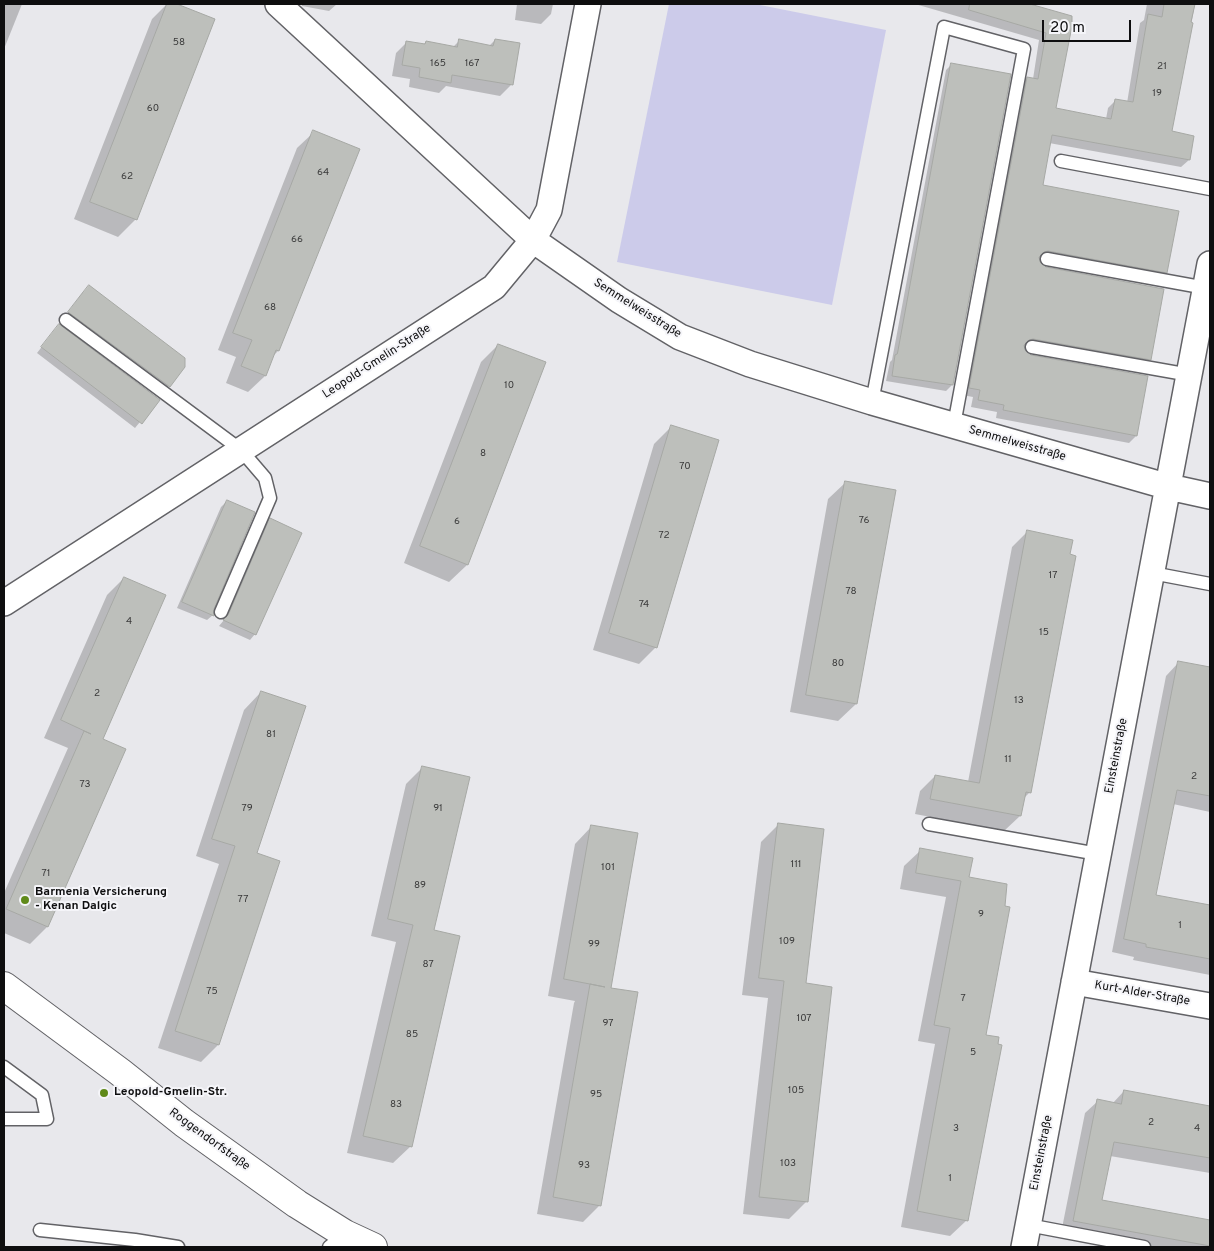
<!DOCTYPE html>
<html>
<head>
<meta charset="utf-8">
<style>
	body { margin:0 }
	#map { position:relative; width:1214px; height:1251px; overflow:hidden; background:#e8e8ec; font-family:Overpass,sans-serif }
	canvas { display:block }
	.frame { position:absolute; inset:0; border:5px solid #0e0e0f; pointer-events:none }
	.scale { position:absolute; left:1042px; top:20px; width:89px; height:22px; box-sizing:border-box; border:2px solid #0e0e0f; border-top:0; padding-left:6px; font-size:15px; line-height:18px; white-space:nowrap; color:#0e0e0f; -webkit-text-stroke:4px #f5f5f9; paint-order:stroke }
</style>
</head>
<body>
<div id="map">
<canvas width="1214" height="1251"></canvas>
<div class="frame"></div>
<div class="scale">20 m</div>
</div>
<script>
const ctx = document.querySelector('canvas').getContext('2d');
ctx.lineJoin = 'round';
function paint(path, color) { ctx.fillStyle = color; ctx.fill(path, 'evenodd'); }
function stroke(path, color, width, dash) { ctx.strokeStyle = color; ctx.lineWidth = width; ctx.lineCap = dash ? 'butt' : 'round'; ctx.setLineDash(dash || []); ctx.stroke(path); }
function label(font, color, halo, rows, align = 'center') {
  ctx.font = font + ' Overpass,sans-serif'; ctx.lineWidth = 4; ctx.setLineDash([]); ctx.textBaseline = 'middle'; ctx.strokeStyle = halo; ctx.fillStyle = color; for (const [text, x, y, turn = 0] of rows) {
    ctx.save(); ctx.translate(x, y); ctx.rotate((+turn || 0) * Math.PI / 180); ctx.textAlign = isNaN(turn) ? turn : align; if (halo) ctx.strokeText(text, 0, 0); ctx.fillText(text, 0, 0); ctx.restore();
  }
}
const green = new Path2D(`
	M669,4H755L886,30L832,305L617,262Z`);
const shadow = new Path2D(`
	M4,4H22L4,49Z
	M167,4H173L214,20L136,219L118,237L74,219L152,19Z
	M302,4H337L329,11L302,6Z
	M517,4H553L551,14L541,24L515,20Z
	M915,4H1025L1071,17L1055,109L1106,119L1108,108L1116,100L1127,103L1140,23L1144,20L1147,4H1195L1171,132L1189,160L1181,167L1049,143L1041,186L1166,272L1158,280L1038,258V263L1149,359L1142,367L1023,346V351L1136,436L1129,443L996,418L997,412L971,407L973,397L962,395L1020,86L1027,78L1033,79L1039,40Z
	M495,40L511,85L500,96L446,86L439,93L409,87L410,79L392,76L396,53L407,42L423,45L426,42L452,48L459,41L489,46Z
	M952,64L1010,75L952,385L946,391L886,381L890,362L892,360L946,70Z
	M314,132L278,351L272,357L265,376L248,392L226,383L236,357L218,350L297,148Z
	M83,292L184,367L164,392L64,318Z
	M54,331L158,400L135,428L37,353Z
	M498,345L544,363L467,565L449,582L404,563L481,362Z
	M671,427L656,647L639,664L593,650L654,444Z
	M846,482L856,704L838,721L790,712L828,499Z
	M227,501L213,615L207,620L177,608L221,507Z
	M270,520L255,634L250,640L219,626L224,620L265,525Z
	M1027,532L1030,792L1023,799L1020,816L1004,831L915,814L920,791L935,776L968,782L1012,547Z
	M124,578L101,740L124,750L47,927L30,944L4,933V893L68,748L44,738L107,595Z
	M1179,662L1210,668V812L1173,804L1154,896L1210,906V975L1133,960L1134,957L1112,952L1166,676Z
	M261,692L255,854L218,1045L201,1062L158,1048L219,864L196,856L244,710Z
	M423,767L433,931L411,1146L393,1163L347,1153L396,942L371,936L406,784Z
	M778,825L804,984L806,1202L789,1219L743,1214L768,998L742,995L761,842Z
	M592,826L610,989L600,1205L583,1222L537,1214L574,1003L575,1001L548,996L575,844Z
	M921,850L968,878L984,1036L967,1220L950,1236L901,1227L935,1044L918,1041L946,897L900,889L904,866Z
	M1124,1091L1210,1107V1173L1110,1156L1100,1201L1210,1221V1247H1133L1061,1233L1085,1113L1098,1101L1112,1104Z`);
const building = new Path2D(`
	M167,4H177L215,19L137,220L90,202Z
	M970,4H1030L1072,16V26L1056,108L1111,119L1115,99L1133,102L1148,14L1162,17L1164,4H1195L1191,22L1193,23L1172,131L1194,136L1190,160L1052,135L1043,185L1179,211L1167,273L1048,251L1044,252L1039,257L1040,262L1046,267L1164,289L1151,360L1033,339L1029,340L1024,345L1025,350L1031,355L1148,376L1137,436L1003,410L1004,405L978,400L980,390L969,388L1027,77L1038,79L1046,33L969,10Z
	M459,39L493,46L495,39L520,43L513,85L452,75L451,83L419,77L420,68L402,65L406,41L425,44L426,41L457,47Z
	M951,63L1011,74L953,385L892,376L895,355L897,354Z
	M313,130L360,149L279,351L276,350L266,376L241,366L252,340L233,333Z
	M89,285L185,358V367L170,387L68,312Z
	M59,324L160,400L142,424L41,347Z
	M498,344L546,362L468,565L420,546Z
	M671,425L719,440L657,648L609,633Z
	M845,481L896,490L857,704L806,695Z
	M227,500L255,512L214,609V616L182,602Z
	M270,518L302,533L256,635L223,620L228,615Z
	M1027,530L1073,540L1070,554L1076,556L1031,793L1026,792L1021,816L930,799L935,775L979,783Z
	M124,577L166,595L103,739L126,749L48,927L6,909L84,731L91,734L61,720Z
	M1178,661L1210,667V796L1177,790L1156,895L1210,905V959L1146,947V944L1124,939Z
	M261,691L306,706L257,853L280,861L219,1045L175,1031L235,846L212,839Z
	M422,766L470,777L434,930L460,936L412,1147L363,1136L413,925L388,919Z
	M778,823L824,829L806,983L832,987L808,1202L759,1197L784,981L759,978Z
	M591,825L638,833L611,988L638,992L601,1206L553,1197L590,984L605,987L564,979Z
	M920,848L973,858L969,877L1007,884L1005,906L1010,907L986,1035L999,1037L998,1044L1002,1045L968,1221L917,1211L950,1028L934,1025L961,881L916,873Z
	M1124,1090L1210,1106V1158L1114,1142L1102,1200L1210,1220V1246L1073,1221L1097,1099L1121,1104Z`);
const lane = new Path2D(`
	M1061,161L1210,189
	M1047,259L1206,288
	M66,320L241,450L265,478L270,498L221,612
	M1032,347L1190,375
	M872,402L944,27L1024,49L954,425
	M1152,573L1210,584
	M929,824L1098,854
	M4,1067L42,1095L47,1119H4
	M1028,1225L1144,1247
	M40,1230L135,1240L178,1247
	M329,1247L345,1234`);
const street = new Path2D(`
	M278,4L533,240L619,300L680,337L750,364L872,402L1169,487L1210,496
	M4,603L494,287L533,240L549,210L588,4
	M1074,982L1210,1006
	M1024,1247L1210,264`);
const secondary = new Path2D(`
	M4,986L120,1072L184,1123L297,1204L345,1234L373,1247`);
const markers = [
	[25,900,5,"#608a19"],
	[104,1093,5,"#608a19"]
];
const numberNames = [
	["58",179,43],
	["165",438,64],
	["167",472,64],
	["21",1162,67],
	["19",1157,94],
	["60",153,109],
	["64",323,173],
	["62",127,177],
	["66",297,240],
	["68",270,308],
	["10",509,386],
	["8",483,454],
	["70",685,467],
	["76",864,521],
	["6",457,522],
	["72",664,536],
	["17",1053,576],
	["78",851,592],
	["74",644,605],
	["4",129,622],
	["15",1044,633],
	["80",838,664],
	["2",97,694],
	["13",1019,701],
	["81",271,735],
	["11",1008,760],
	["2",1194,777],
	["73",85,785],
	["79",247,809],
	["91",438,809],
	["111",796,865],
	["101",608,868],
	["71",46,874],
	["89",420,886],
	["77",243,900],
	["9",981,915],
	["1",1180,926],
	["109",787,942],
	["99",594,945],
	["87",428,965],
	["75",212,992],
	["7",963,999],
	["107",804,1019],
	["97",608,1024],
	["85",412,1035],
	["5",973,1053],
	["105",796,1091],
	["95",596,1095],
	["83",396,1105],
	["2",1151,1123],
	["3",956,1129],
	["4",1197,1129],
	["103",788,1164],
	["93",584,1166],
	["1",950,1179]
];
const streetNames = [
	["Semmelweisstraße",637,309,32],
	["Leopold-Gmelin-Straße",377,362,-33],
	["Semmelweisstraße",1017,444,16],
	["Einsteinstraße",1117,756,-79],
	["Kurt-Alder-Straße",1142,994,10],
	["Roggendorfstraße",209,1140,36],
	["Einsteinstraße",1042,1153,-79]
];
const poiNames = [
	["Barmenia Versicherung",35,893],
	["- Kenan Dalgic",35,907],
	["Leopold-Gmelin-Str.",114,1093]
];
paint(green, '#cccbea');
paint(shadow, '#0003');
paint(building, '#bdbfbb');
stroke(building, '#a6a8a4', 1);
stroke(lane, '#626266', 15);
stroke(street, '#626266', 28);
stroke(secondary, '#626266', 30);
stroke(lane, '#fff', 12);
stroke(street, '#fff', 25);
stroke(secondary, '#fff', 28);
for (const [x, y, r, color] of markers) { const dot = new Path2D(); dot.arc(x, y, r, 0, 2 * Math.PI); ctx.fillStyle = color; ctx.fill(dot); stroke(dot, '#f5f5f9', 2); }
label('10px', '#3a3a3a', null, numberNames);
label('12px', '#0e0e0f', '#f5f5f9', streetNames);
label('bold 12px', '#0e0e0f', '#f5f5f9', poiNames, 'left');
</script>
</body>
</html>
